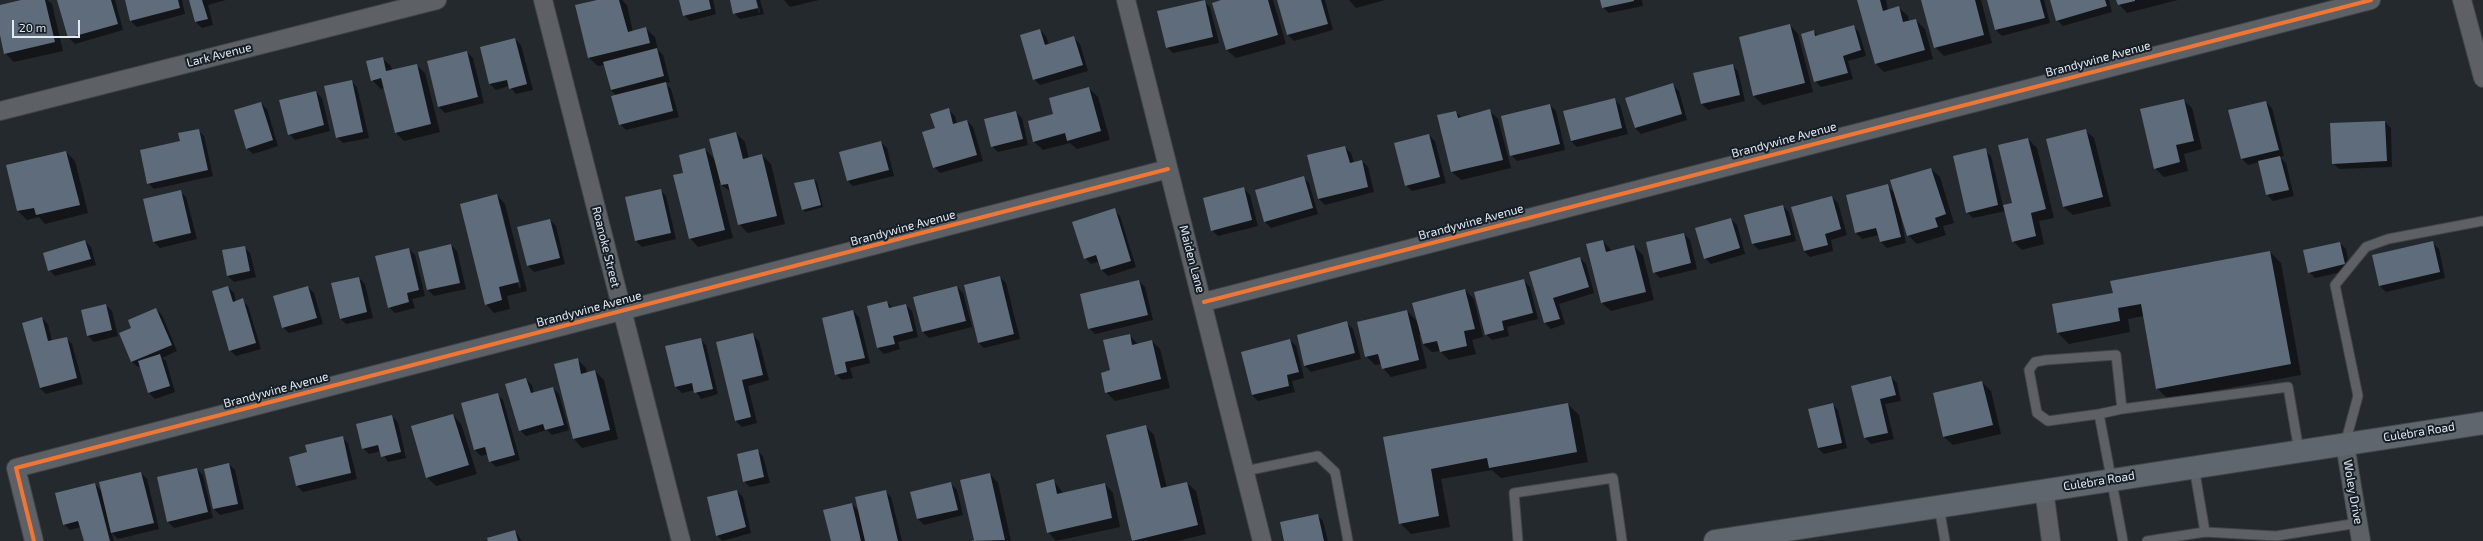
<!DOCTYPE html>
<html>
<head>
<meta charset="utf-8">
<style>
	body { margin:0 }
	#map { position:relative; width:2483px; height:541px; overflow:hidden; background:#24292e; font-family:"Exo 2",sans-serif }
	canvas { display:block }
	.scale { position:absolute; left:12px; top:20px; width:68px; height:18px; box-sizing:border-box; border:2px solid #e3e9f0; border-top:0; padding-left:5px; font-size:12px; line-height:14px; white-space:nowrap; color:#e3e9f0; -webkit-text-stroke:3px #161e28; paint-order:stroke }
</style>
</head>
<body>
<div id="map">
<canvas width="2483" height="541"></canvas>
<div class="scale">20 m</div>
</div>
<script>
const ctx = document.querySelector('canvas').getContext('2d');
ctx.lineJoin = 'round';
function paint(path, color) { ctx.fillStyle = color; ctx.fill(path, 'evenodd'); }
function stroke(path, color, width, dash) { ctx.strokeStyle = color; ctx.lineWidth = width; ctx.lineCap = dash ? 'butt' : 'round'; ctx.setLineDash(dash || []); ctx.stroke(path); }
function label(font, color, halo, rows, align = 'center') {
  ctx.font = font + ' "Exo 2",sans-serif'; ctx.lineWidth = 4; ctx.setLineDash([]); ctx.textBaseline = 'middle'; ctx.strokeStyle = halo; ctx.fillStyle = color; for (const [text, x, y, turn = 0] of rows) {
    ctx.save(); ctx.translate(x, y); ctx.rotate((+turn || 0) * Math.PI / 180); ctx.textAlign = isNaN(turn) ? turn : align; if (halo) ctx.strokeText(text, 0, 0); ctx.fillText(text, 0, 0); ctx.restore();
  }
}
const shadow = new Path2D(`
	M25,0H47L52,4L63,51L14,62L5,53L0,31V6Z
	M58,0H115L123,30L75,44L69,38Z
	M126,0H182L185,14L137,27L131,21Z
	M190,0H226L208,5L213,25L202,28L196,22Z
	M601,0H622L627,5L633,32L646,29L655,37L658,50L663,55L670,82L665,83L671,89L679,117L626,130L620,124L617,96L611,90L605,65L598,66L589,58L576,6Z
	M680,0H713L716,14L690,21L684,15Z
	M731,0H755L759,13L760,12L757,0H760L764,14L740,19L734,13Z
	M784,0H819L790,7Z
	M1225,0H1273L1286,44L1236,58L1227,50Z
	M1278,0H1325L1333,30L1294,41L1288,35Z
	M1349,0H1385L1356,8Z
	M1601,0H1642L1643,6L1609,13L1603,7Z
	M1858,0H1886L1888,10L1899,8L1908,16L1909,22L1916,20L1925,29L1933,59L1884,72L1876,64Z
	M1923,0H1981L1992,43L1944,56L1935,47Z
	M1988,0H2044L2050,23L2002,36L1996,30Z
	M2051,0H2109L2112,12L2063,26L2057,20Z
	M2117,0H2178L2127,13L2119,4Z
	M1204,1L1210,7L1219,43L1173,53L1167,47Z
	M1790,25L1798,34L1813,92L1763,105L1754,96L1740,38Z
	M1853,26L1859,32L1866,56L1848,61L1853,79L1821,87L1815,81L1813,31L1819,36Z
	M1040,30L1046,36L1049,45L1074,38L1080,44L1088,71L1040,85L1034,79Z
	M515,39L521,45L533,90L516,94L509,86L496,90L490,84Z
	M467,52L473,58L484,103L445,113L439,107Z
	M382,58L391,66L392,71L416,65L425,73L440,132L404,141L395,132L384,88L381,89L372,80Z
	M1732,65L1738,71L1745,101L1708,110L1702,104Z
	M351,81L357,87L369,138L343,143L337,137Z
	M1673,85L1679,91L1687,120L1641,134L1635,128Z
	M1089,88L1098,97L1110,140L1077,149L1070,143L1043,150L1034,142L1029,122L1054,114Z
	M316,92L322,98L330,131L295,140L289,134Z
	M1614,99L1620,105L1628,134L1577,147L1571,141Z
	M2183,100L2192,108L2202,149L2184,154L2188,171L2164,177L2155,168Z
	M2266,102L2272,108L2284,156L2280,157L2286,163L2294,196L2273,201L2267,195L2259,162L2248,165L2242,159L2229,111Z
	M261,103L267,109L278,146L253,154L247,148Z
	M1550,105L1556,111L1565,150L1517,161L1511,155Z
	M949,110L955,116L957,124L967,121L973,127L983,161L940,173L934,167L936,129Z
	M1490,111L1498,119L1511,168L1461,180L1452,172L1438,116L1456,112L1462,118Z
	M1016,112L1022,118L1028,145L998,152L992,146Z
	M2385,122L2391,128L2392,167L2339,169L2333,163Z
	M198,130L204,136L213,176L154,189L148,183L181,142Z
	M2085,130L2094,138L2111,206L2073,215L2064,207Z
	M736,133L745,142L749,159L762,155L771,164L785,224L748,233L739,224L732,193L719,183L733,238L698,247L690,238L684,173L705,149L716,161Z
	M1429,135L1435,141L1446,183L1412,191L1406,185Z
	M2028,139L2037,148L2054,218L2039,221L2044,244L2022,250L2013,241L2006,211L1973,218L1967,212L1985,150L1991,156L2003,206L2014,203Z
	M881,142L887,148L894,176L853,186L847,180Z
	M1345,147L1351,153L1354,163L1362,161L1368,167L1374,192L1325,205L1319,199L1308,156Z
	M66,152L75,161L88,213L45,224L39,217L27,220L18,211L7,166Z
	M1931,169L1940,177L1954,223L1943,226L1946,235L1917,244L1908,235L1898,204L1906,243L1887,248L1881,242L1879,235L1862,239L1856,233L1847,196L1887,186L1895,193Z
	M1303,177L1309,183L1318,214L1271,228L1265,222Z
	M814,180L817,182L823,207L805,212L802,209Z
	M1244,189L1250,195L1258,226L1218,236L1212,230Z
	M660,190L666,196L676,239L642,247L636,241L626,198Z
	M180,191L186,197L197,239L160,248L154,242Z
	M497,195L505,204L527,291L507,296L510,309L494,313L486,304ZM498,204H500L521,287L519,288Z
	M1832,197L1838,203L1847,235L1831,240L1833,251L1810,257L1804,251Z
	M1783,206L1789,212L1796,241L1759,250L1753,244L1746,215Z
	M1114,210L1120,216L1136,267L1108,276L1102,270L1100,261L1091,264L1085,258Z
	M1731,219L1737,225L1745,254L1711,264L1705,258Z
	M550,220L556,226L565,264L534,272L528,266Z
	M1684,234L1690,240L1697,269L1660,278L1654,272Z
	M85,241L91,247L96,265L55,276L49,270Z
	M1603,241L1612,251L1634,246L1643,255L1654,300L1611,311L1602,303Z
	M2340,243L2346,249L2350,270L2315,278L2309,272Z
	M2433,243L2439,249L2445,278L2386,292L2380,286Z
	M451,245L457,251L466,289L434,296L428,290L419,252Z
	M244,247L250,253L256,277L234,282L228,276L223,251Z
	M409,249L415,255L425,296L412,299L415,308L395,313L389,307Z
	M2270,252L2281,263L2301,375L2168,399L2157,388L2144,316L2128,319L2130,332L2069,344L2058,333L2114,294Z
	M1580,258L1586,264L1594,293L1559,304L1565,324L1551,329L1545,323L1530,272Z
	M1000,277L1006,283L1020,339L984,348L978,342Z
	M359,278L365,284L373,318L346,324L340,318Z
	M1139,281L1145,287L1153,320L1095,334L1089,328Z
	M1524,281L1530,287L1538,319L1507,327L1509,336L1492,340L1486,334Z
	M228,287L234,293L236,302L242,300L248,306L261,349L236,356L230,350Z
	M308,287L314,293L323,324L289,333L283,327Z
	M957,287L963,293L972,327L929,338L923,332L915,298Z
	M1465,290L1474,299L1483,337L1472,340L1476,354L1449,360L1440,351L1432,352L1423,344L1421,335H1419L1427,368L1391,377L1383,368L1382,364L1375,365L1366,356L1407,311L1418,322Z
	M887,302L893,308L906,305L912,311L918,337L898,342L900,349L884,354L878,348Z
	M106,305L112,311L118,336L94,342L88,336Z
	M156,309L162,315L177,351L162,358L166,361L175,392L155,399L149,393L141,366L138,367L132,362V329Z
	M853,311L859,317L870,363L850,368L853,378L842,380L836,374Z
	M42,318L48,324L52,341L66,338L72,344L83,384L46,394L40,388Z
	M1347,323L1353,329L1361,359L1311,372L1305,366L1298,335Z
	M753,335L759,341L769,380L748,386L757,423L742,427L736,421L717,343Z
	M1129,335L1138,344L1152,341L1160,349L1170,388L1115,401L1106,392L1112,371Z
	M700,339L706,345L718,394L701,399L695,390L682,393L676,387L667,347Z
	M1290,340L1296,346L1304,378L1292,381L1295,392L1258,401L1252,395Z
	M577,359L586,368L587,373L595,371L604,380L618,439L582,448L574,439Z
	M1891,377L1897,383L1901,401L1885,404L1894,439L1871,444L1865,438L1853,386Z
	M526,379L532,385L534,393L553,388L559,394L569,430L552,435L547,430L526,436L520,430Z
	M1982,382L1991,391L2001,434L1953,445L1944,437L1934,394Z
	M497,394L503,400L520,460L496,467L490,461L488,454L481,456L475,450Z
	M1568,404L1579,415L1588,462L1501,478L1492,470L1441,479L1450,527L1411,534L1400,523L1384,438Z
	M1832,404L1838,410L1847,448L1824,454L1818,448Z
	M453,415L461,424L477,474L436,486L427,477Z
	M392,416L398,422L406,458L388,462L381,451L369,454L363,448Z
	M1145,426L1154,435L1167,488L1187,483L1196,491L1206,534L1178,541H1133L1107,435Z
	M342,437L348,443L357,479L303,492L297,486L290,457L308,453Z
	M757,450L763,456L770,483L750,487L744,481Z
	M229,464L235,470L244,509L220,515L214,509Z
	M197,469L203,475L213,518L174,528L168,522Z
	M141,473L147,479L159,529L118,539L111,532L114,541H85L81,527L70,530L64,524L95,484L102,492Z
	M990,474L998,483L1011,541H973L975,540Z
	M1054,481L1063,493L1105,484L1113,493L1120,527L1056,541L1048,532Z
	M951,484L957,490L963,515L924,525L918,519L911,493Z
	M737,491L743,497L751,533L722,541L717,535Z
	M885,491L891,497L902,541H832L852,504L860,512Z
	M1317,515L1323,521L1328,541H1285Z
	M515,531L522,541H489Z`);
const building = new Path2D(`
	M21,0H45L55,42L4,54L0,35V5Z
	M57,0H111L118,24L68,38Z
	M125,0H178L180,8L130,21Z
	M189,0H202L208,19L195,22Z
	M597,0H619L628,32L646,27L650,43L588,58L575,5Z
	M679,0H709L711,9L683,16Z
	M730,0H756L758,8L733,14Z
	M1205,0L1213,37L1166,48L1157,11Z
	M1221,0H1268L1278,35L1226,50L1212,3Z
	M1277,0H1321L1328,24L1287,35Z
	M1600,0H1634V1L1602,8Z
	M1857,0H1880L1883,11L1899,6L1903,22L1916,19L1925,50L1875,64Z
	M1921,0H1975L1984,35L1934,48Z
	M1987,0H2040L2045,18L1995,30Z
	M2050,0H2105L2107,6L2056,21Z
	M2116,0H2135V1L2118,5Z
	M1790,24L1805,83L1753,96L1739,37Z
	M1854,25L1861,50L1843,56L1848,73L1814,82L1801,34L1814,30L1815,36Z
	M1040,29L1045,45L1074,36L1083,65L1033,80L1020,35Z
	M515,38L527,84L509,89L507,80L489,84L480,47Z
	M657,48L664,76L611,90L603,62Z
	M467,51L478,97L438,107L427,61Z
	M383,57L386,71L417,64L431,124L395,133L381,78L371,81L366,61Z
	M1733,64L1740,95L1701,104L1693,73Z
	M352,80L363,132L336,138L324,86Z
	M666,82L673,111L619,125L611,96Z
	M1673,83L1682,114L1635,128L1625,98Z
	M1089,87L1101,131L1067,141L1065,133L1033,142L1028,121L1053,114L1049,98Z
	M316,91L324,125L288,135L279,100Z
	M1615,98L1622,128L1571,141L1563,111Z
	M2184,99L2194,141L2176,145L2180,162L2154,169L2140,109Z
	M2266,101L2279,150L2241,159L2228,110Z
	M261,102L273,140L246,149L234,110Z
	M1550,104L1560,144L1510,156L1501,116Z
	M949,108L953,124L967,120L977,155L933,168L922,132L935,128L930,114Z
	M1490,109L1503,160L1451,172L1437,115L1456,111L1458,118Z
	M1016,111L1023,139L991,147L984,119Z
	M2385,121L2387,161L2332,164L2330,123Z
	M199,129L208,170L147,184L140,150L180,141L178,133Z
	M2086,129L2103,197L2063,207L2046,139Z
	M736,132L743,159L762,154L777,216L738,225L728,184L721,185L709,139Z
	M1429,134L1440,177L1405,186L1394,143Z
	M2028,138L2046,209L2031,213L2036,236L2012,242L2003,205L2012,203L1998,145Z
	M881,141L889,170L847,181L839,152Z
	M1345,146L1350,163L1362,160L1368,187L1318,199L1307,155Z
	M705,148L725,230L689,239L673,175L683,173L679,155Z
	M1986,148L1998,205L1966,213L1953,156Z
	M66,151L80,205L36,215L34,208L17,211L6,165Z
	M2280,156L2289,190L2266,195L2258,161Z
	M1931,168L1946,214L1935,218L1938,227L1907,236L1890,180Z
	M1304,176L1313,208L1264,222L1255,190Z
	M814,179L821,205L802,210L794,183Z
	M1888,184L1901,237L1880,242L1876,228L1855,233L1846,195Z
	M1244,187L1252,220L1211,231L1203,198Z
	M661,189L671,233L635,241L625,197Z
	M181,190L191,233L153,242L143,199Z
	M497,194L519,282L499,287L502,300L485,305L460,204Z
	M1832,196L1841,229L1825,234L1828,245L1804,251L1791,207Z
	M1783,205L1791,235L1752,244L1744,215Z
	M1115,208L1131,261L1101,270L1096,255L1084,259L1072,222Z
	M1731,218L1740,248L1704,259L1695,228Z
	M550,219L560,258L527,266L517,227Z
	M1684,233L1691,263L1653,273L1646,242Z
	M85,240L91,259L48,271L43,253Z
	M1603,240L1606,252L1634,245L1646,292L1601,303L1586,244Z
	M2433,241L2440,272L2379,286L2372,255Z
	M2340,242L2345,264L2308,273L2303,250Z
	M451,244L460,283L427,290L418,252Z
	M245,246L250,271L227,276L222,250Z
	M409,248L419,290L407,293L409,302L388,308L375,256Z
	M2270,251L2291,364L2156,389L2141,304L2118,308L2120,321L2057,333L2052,304L2113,293L2110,281Z
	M1580,257L1589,287L1553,298L1560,319L1544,323L1529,272Z
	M1000,276L1014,334L978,343L964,285Z
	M359,277L367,312L340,319L331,283Z
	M1524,279L1533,313L1502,321L1504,330L1485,335L1474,292Z
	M1139,280L1148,315L1088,329L1080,294Z
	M228,286L233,302L243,298L256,343L229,351L212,291Z
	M308,286L317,318L282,328L273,296Z
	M957,286L966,321L922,332L913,297Z
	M1465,289L1475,329L1464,331L1467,346L1440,352L1437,341L1423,344L1412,303Z
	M887,301L889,308L906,304L913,331L893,336L895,344L877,348L867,306Z
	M106,304L112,330L87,336L81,310Z
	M156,308L172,345L131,362L119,333L131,328L128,320Z
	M853,310L865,358L845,362L847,372L835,375L822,318Z
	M1407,310L1419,360L1382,369L1378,354L1365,357L1357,322Z
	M42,317L48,341L67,337L77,378L40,388L22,323Z
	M1347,321L1355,353L1304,366L1297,335Z
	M753,333L763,375L742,380L751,417L735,421L716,342Z
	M1130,334L1132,345L1152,340L1161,379L1105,393L1101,373L1110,370L1103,340Z
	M701,338L713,389L694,393L692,383L675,387L665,346Z
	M1290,339L1299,372L1287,375L1289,386L1252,395L1241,352Z
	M160,354L170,386L148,393L138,361Z
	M578,358L581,374L595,370L610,430L573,439L554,364Z
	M1891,376L1896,395L1880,399L1888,433L1864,438L1851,386Z
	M526,378L531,393L553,387L564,425L545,430L543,424L519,431L505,384Z
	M1982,381L1993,425L1943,437L1933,393Z
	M498,393L515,455L489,462L485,447L474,450L461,403Z
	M1568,403L1577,452L1489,468L1487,458L1431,469L1439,516L1399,524L1383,437Z
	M1833,403L1842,443L1818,448L1808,409Z
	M453,414L469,465L426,478L411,426Z
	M392,415L401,452L381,457L378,445L362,449L356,424Z
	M1146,425L1161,488L1187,482L1198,525L1132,541L1106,435Z
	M343,436L351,473L296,486L289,457L307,452L305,445Z
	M758,449L764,477L743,482L737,454Z
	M229,463L238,504L213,509L204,469Z
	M197,468L208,512L167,522L157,477Z
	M141,472L154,523L111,533L99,482Z
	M990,473L1005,540L971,541L974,540L960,480Z
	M1054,479L1057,494L1105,483L1112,518L1047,533L1036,484Z
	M951,482L958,510L917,519L910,492Z
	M95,483L110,541H84L78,521L63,525L55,493Z
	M737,490L746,527L716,536L707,497Z
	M886,490L898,541H865L855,497Z
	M852,503L861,541H831L823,510Z
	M1318,514L1324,541H1284L1280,522Z
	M515,530L518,541H488L487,538Z`);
const service = new Path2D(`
	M2099,414L2048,421L2037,413L2029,370L2035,362L2046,360L2116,355L2122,409
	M2345,444L2358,396L2335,285L2366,247L2388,239L2483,221
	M2194,467L2205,532
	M1245,471L1318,456L1335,472L1348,541
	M1939,507L1945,541
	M1518,541L1514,493L1613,478L1622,541
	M2123,541L2099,414L2122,409L2288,387L2299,451
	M2147,541L2205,532L2276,536L2358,523`);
const minor = new Path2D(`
	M543,0L681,541
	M1126,0L1262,541
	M2462,0L2483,78
	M0,111L437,0
	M1204,302L2371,0
	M2345,444L2361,541
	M2044,490L2051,541
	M34,541L16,468L1168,169`);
const secondary = new Path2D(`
	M1715,541L2483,423`);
const cycleway = new Path2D(`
	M1204,302L2371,0
	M34,541L16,468L1168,169`);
const streetNames = [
	["Lark Avenue",219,55,-14],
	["Brandywine Avenue",2098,59,-15],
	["Brandywine Avenue",1784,140,-15],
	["Brandywine Avenue",1471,222,-15],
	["Brandywine Avenue",903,228,-15],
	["Roanoke Street",606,247,76],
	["Maiden Lane",1192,259,75],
	["Brandywine Avenue",589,309,-15],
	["Brandywine Avenue",276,390,-15],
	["Culebra Road",2419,432,-9],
	["Culebra Road",2099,481,-9],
	["Woley Drive",2353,492,80]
];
paint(shadow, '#0007');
paint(building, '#5f6c7b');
stroke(service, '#41454a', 11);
stroke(minor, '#41454a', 20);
stroke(secondary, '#41454a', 24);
stroke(service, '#5d6165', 9);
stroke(minor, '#5d6165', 18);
stroke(secondary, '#60666d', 22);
stroke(cycleway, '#f07635', 4);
label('12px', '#e3e9f0', '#161e28', streetNames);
</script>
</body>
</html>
